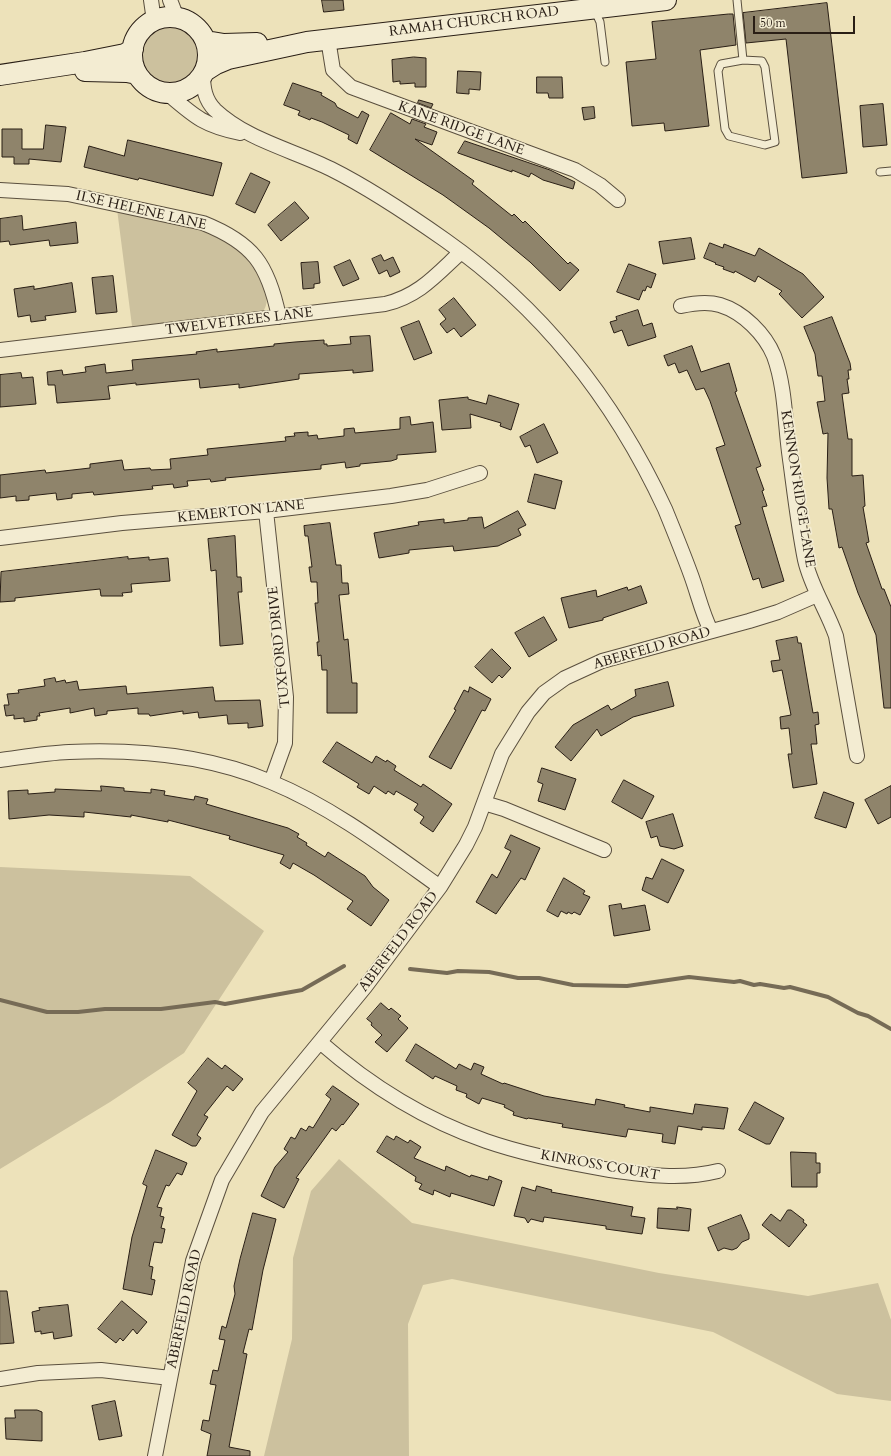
<!DOCTYPE html>
<html>
<head>
<meta charset="utf-8">
<style>
	body { margin:0 }
	#map { position:relative; width:891px; height:1456px; overflow:hidden; background:#ede2ba; font-family:Cardo,serif }
	canvas { display:block }
	.scale { position:absolute; left:753px; top:16px; width:102px; height:18px; box-sizing:border-box; border:2px solid #291e15; border-top:0; padding-left:5px; font-size:12px; line-height:14px; white-space:nowrap; color:#291e15; -webkit-text-stroke:3px #f3ecd2; paint-order:stroke }
</style>
</head>
<body>
<div id="map">
<canvas width="891" height="1456"></canvas>
<div class="scale">50 m</div>
</div>
<script>
const ctx = document.querySelector('canvas').getContext('2d');
ctx.lineJoin = 'round';
function paint(path, color) { ctx.fillStyle = color; ctx.fill(path, 'evenodd'); }
function stroke(path, color, width, dash) { ctx.strokeStyle = color; ctx.lineWidth = width; ctx.lineCap = dash ? 'butt' : 'round'; ctx.setLineDash(dash || []); ctx.stroke(path); }
function label(font, color, halo, rows, align = 'center') {
  ctx.font = font + ' Cardo,serif'; ctx.lineWidth = 3.5; ctx.setLineDash([]); ctx.textBaseline = 'middle'; ctx.strokeStyle = halo; ctx.fillStyle = color; for (const [text, x, y, turn = 0] of rows) {
    ctx.save(); ctx.translate(x, y); ctx.rotate((+turn || 0) * Math.PI / 180); ctx.textAlign = isNaN(turn) ? turn : align; if (halo) ctx.strokeText(text, 0, 0); ctx.fillText(text, 0, 0); ctx.restore();
  }
}
const green = new Path2D(`
	M133 55a37 37 0 1 1 74 0a37 37 0 1 1-74 0Z
	M117,209C142,215 211,227 229,241C243,251 254,264 261,281C266,293 270,300 263,312L255,315L132,326Z
	M0,867L190,876L264,931L184,1053L110,1102L0,1169Z
	M339,1159L412,1223L659,1273L808,1296L878,1283L891,1320V1401L837,1394L713,1332L452,1279L423,1285L408,1324L409,1456H264L292,1339L293,1258L311,1191Z`);
const stream = new Path2D(`
	M410,969L447,973L458,971L489,972L518,978H539L573,985L627,986L689,977L734,982L740,981L754,985L760,984L784,988L790,987L828,997L858,1013L868,1016L891,1029
	M0,1000L47,1012H78L105,1009H161L215,1002L225,1004L302,990L344,966`);
const building = new Path2D(`
	M322,0H343L344,10L324,12Z
	M827,3L847,173L802,178L786,39L746,43L743,13Z
	M729,14H733L736,45L700,50L709,126L665,131L664,123L632,126L626,62L656,59L652,22Z
	M414,57L426,58V87H415V83L400,84V81L393,82L392,60Z
	M458,71L481,72L480,90L469,89V94L457,93Z
	M537,77H562L563,98H549L548,93H537Z
	M293,83L322,93L321,95L335,103L337,107L358,118L362,111L369,115L357,144L348,139L349,135L322,122L311,118L310,120L298,115L300,111L284,105Z
	M419,100L433,104L431,108L418,103Z
	M883,104L887,145L863,147L860,106Z
	M594,107L595,118L584,120L582,108Z
	M391,113L410,124L412,119L426,124L424,127L437,132L432,145L415,139L474,181L472,184L512,216L514,214L523,223L525,221L568,264L570,262L579,270L560,291L530,262L489,228L443,195L370,150Z
	M46,125L66,127L61,162L29,159V164H14V157H2V129H22V149H43Z
	M128,140L222,163L213,196L139,178L138,180L84,167L89,146L124,156Z
	M465,141L550,170L575,182L573,189L543,180L531,173L529,177L512,170V172L458,153Z
	M251,173L270,182L255,213L236,204Z
	M295,202L309,218L281,241L268,225Z
	M22,216L23,230L76,222L78,243L50,246L49,240L10,245L9,241L0,242V219Z
	M691,238L695,259L663,264L659,242Z
	M710,243L723,248L724,244L755,256L759,248L803,274L824,297L802,318L779,294L782,291L758,276L755,282L735,271L734,273L723,269L724,267L715,264L716,263L704,258Z
	M381,255L384,261L393,257L400,272L390,277L387,270L379,274L372,259Z
	M350,260L359,279L343,286L334,267Z
	M318,262L320,283L314,284V288L303,289L301,263Z
	M629,264L656,274L651,288L647,286L645,291L643,290L639,300L617,292Z
	M113,276L117,312L96,314L92,278Z
	M72,283L76,312L45,316L46,320L31,322L30,315L18,317L14,289L34,286V289Z
	M454,298L476,325L461,337L454,328L447,333L440,324L446,319L439,310Z
	M638,310L643,326L652,323L656,337L628,346L622,330L614,333L610,322L617,320L616,317Z
	M832,317L850,363L851,370H848L849,379H847L849,393L842,394L848,439H852V476L863,475L865,506L863,507L869,542L866,543L882,589H884L891,607V708H884L876,635L858,593L842,547L839,548L832,509H829L827,478L828,433L823,434L817,402L825,401L822,376H818L815,354L804,327Z
	M419,321L432,353L414,360L401,328Z
	M370,336L373,371L353,373V370L299,374V379L239,388V384L200,388L199,379L136,385V383L108,386L110,399L57,403L55,385H48L47,372L62,370L63,375L86,372L85,367L105,364L106,373L133,370L132,360L197,354L196,352L217,349V352L274,346V344L295,342L324,340V344H327V346L351,344L350,337Z
	M692,346L701,372L729,363L737,391L735,392L761,466L756,468L764,490L762,491L767,506L762,507L784,581L762,588L759,578L753,580L735,526L741,524L716,448L725,445L710,401L704,388L696,390L687,370L679,373L675,363L668,366L664,356Z
	M21,373L22,378L33,377L36,404L0,407V375Z
	M489,395L519,404L511,430L500,426L501,423L470,414L471,428L442,430L439,400L468,397V399L486,404Z
	M410,417L411,425L433,422L436,452L397,455V459L391,461L360,464V466L346,468L345,462L321,465V469L225,478L226,480L211,482L210,479L187,481L188,486L174,488L173,484L152,486L153,489L94,495L93,492L72,494V498L57,500L56,493L29,496V500L16,501V496L0,498V475L45,470L46,473L90,468V464L122,460L124,470L150,468L151,470L171,469L170,459L208,455L207,449L286,441L285,437L295,436L294,433L308,432V436L317,435L318,439L344,436V429L354,428L355,433L400,429V418Z
	M544,424L558,453L537,463L530,445L525,447L520,437Z
	M535,474L562,481L555,509L528,502Z
	M518,511L526,525L518,529L521,535L498,546L454,551L453,546L409,550V553L379,558L374,533L419,525L418,522L444,519V523L468,520V518L482,517L484,528Z
	M330,523L336,565H341L342,583H348L349,594L339,595L344,640L348,639L352,683H357V713H327V670H322L321,655L318,656L317,642H319L315,603H318L317,582H311L309,567H312L308,536H305L304,526Z
	M235,536L237,577H241L242,592H238L243,644L220,646L216,570L211,571L208,539Z
	M128,557V559L149,557V560L168,558L170,581L131,584L132,592L122,593L123,596H101L100,589L15,598V601L0,602L1,572Z
	M641,586L647,603L603,618V620L569,628L561,598L596,590L597,597L627,587L628,590Z
	M544,617L557,640L529,657L515,633Z
	M797,637L798,643H801L813,713L818,712L819,724L815,725L817,744H811L817,784L793,788L788,754H792L789,728L781,729L780,717L791,715L782,670L773,672L771,661L780,660L776,641Z
	M492,649L511,668L502,678L499,675L492,683L475,667Z
	M55,678L56,682L65,680L66,683L77,681L79,690L126,686L127,694L213,687L215,701L260,700L263,726L248,728V723L228,724L227,715L199,718L198,712L183,714V711L150,716L149,714H138V708L107,711V714L95,716L94,708L70,713V708L39,713L40,716H37V720L24,722V718L14,719V715L6,716L4,705H9L7,694L19,693L18,690L45,686L44,680Z
	M668,682L674,706L633,717L601,736L597,729L571,761L555,747L573,725L608,705L611,710L636,696L635,690Z
	M470,687L491,699L485,711L482,710L451,769L429,757L456,710L454,709L464,690L468,692Z
	M337,742L372,763L376,756L386,762L387,760L396,766L394,770L421,787L423,784L452,804L433,832L420,823L424,817L414,810L418,804L396,791L394,795L388,791L386,794L374,786L369,794L357,787L359,784L323,762Z
	M542,768L576,779L565,810L538,801L543,784L538,782Z
	M624,780L654,796L642,819L612,802Z
	M101,786L124,788V791L151,793V789L165,791L164,795L194,800L195,796L208,799L206,804L288,828L299,834L297,837L307,843L306,845L325,857L328,852L365,876L373,887L389,900L371,926L347,909L353,901L314,875L293,863L290,869L280,863L284,855L229,839L230,836L168,820V822L131,815V817L84,812V817L49,815L9,819L8,791L28,790V794L55,792V789L101,791Z
	M891,786V817L878,824L865,800Z
	M824,792L854,803L846,828L815,818Z
	M673,814L683,846L674,849L660,846L657,836L651,838L646,822Z
	M511,835L540,848L525,880L521,878L496,914L476,902L492,874L497,878L511,851L505,848Z
	M662,859L684,870L668,903L642,890L646,877L652,879Z
	M564,878L585,891L583,894L590,897L580,915L574,912L572,914L568,912L567,914L561,911L558,917L547,911Z
	M621,904L622,909L645,905L650,930L614,936L609,906Z
	M381,1003L389,1010L391,1008L401,1016L398,1019L408,1028L387,1052L375,1042L382,1035L371,1025L372,1023L367,1019Z
	M416,1044L456,1069L459,1064L471,1070L474,1063L484,1067L481,1074L503,1084L504,1083L544,1096L595,1105L596,1099L625,1105L624,1107L650,1112V1107L693,1114L695,1104L728,1108L724,1129L702,1127V1130L678,1126L675,1144L662,1142L663,1134L628,1129L626,1137L562,1127L563,1124L528,1118L527,1119L513,1115L514,1112L504,1107L505,1105L482,1098L479,1104L466,1097L467,1094L456,1090L457,1086L435,1076L433,1079L406,1061Z
	M208,1058L222,1069L225,1065L243,1079L233,1091L227,1086L204,1115L208,1117L197,1135L201,1138L196,1146H192L172,1135L197,1091L188,1083Z
	M333,1086L359,1104L343,1125L342,1124L336,1131L332,1128L296,1178L299,1179L284,1208L261,1196L275,1167L288,1152L284,1149L291,1137L295,1139L301,1128L306,1131L309,1126L313,1128L331,1099L326,1095Z
	M755,1102L784,1118L770,1144H766L739,1130Z
	M387,1136L394,1140L396,1136L408,1143L410,1140L421,1147L414,1158L445,1171L446,1166L470,1177L471,1175L488,1180L489,1176L502,1181L494,1206L451,1193L450,1197L434,1190L433,1195L419,1189L422,1184L415,1181L416,1177L377,1152Z
	M156,1150L187,1163L182,1175L177,1173L169,1186L166,1185L157,1207L162,1208L160,1216L164,1217L161,1228L165,1229L162,1243L154,1242L149,1266L153,1267L151,1279L155,1280L152,1295L123,1289L132,1237L147,1186L143,1184Z
	M791,1152L816,1153V1163H820V1173H817V1187H792Z
	M537,1186L552,1190L551,1192L633,1207L631,1216L645,1218L642,1234L606,1229V1226L544,1217L543,1222L531,1219L528,1223L525,1218L514,1216L522,1187L535,1191Z
	M677,1207L691,1209L689,1231L657,1228L658,1208L677,1209Z
	M788,1210H791L804,1220L803,1222L807,1225L789,1247L762,1225L771,1214L780,1221Z
	M253,1213L276,1219L263,1270L252,1330L249,1329L243,1353L247,1354L229,1447L250,1451V1456H207L211,1434L201,1430L203,1420L209,1421L216,1385L210,1384L213,1370L218,1371L225,1340L219,1339L222,1326L226,1328L235,1294L234,1286L240,1259Z
	M741,1215L749,1234V1239L742,1242L737,1248L732,1250L724,1248L718,1251L708,1228Z
	M0,1291H7L14,1343L0,1344Z
	M122,1301L147,1322L137,1334L133,1329L123,1341L120,1338L116,1343L98,1329Z
	M68,1305L72,1336L54,1339L53,1332L41,1334V1331L35,1332L32,1312L40,1310L39,1308Z
	M115,1401L122,1436L99,1440L92,1406Z
	M15,1410H37L42,1412V1441L6,1439L5,1418H15Z`);
const lane = new Path2D(`
	M737,0L743,60
	M594,9L600,22L605,62
	M743,60L762,61L765,67L775,142L765,145L729,136L725,129L718,71L721,64Z
	M880,172L891,171`);
const street = new Path2D(`
	M151,0L154,21
	M170,0L177,18
	M328,39L333,70L351,87L575,170L600,185L618,200
	M203,74C203,88 205,100 215,110C247,140 293,150 331,169C371,189 408,214 445,240C543,309 615,401 665,509C674,531 683,553 691,575C698,594 702,613 711,631
	M167,93C195,117 203,125 240,133
	M0,190L68,194L203,223C253,243 268,264 279,317
	M681,306C694,303 707,301 720,305C743,312 765,334 774,356C785,386 785,421 789,452C794,488 798,525 805,560C811,587 827,610 836,636L857,756
	M0,350L385,304C419,296 436,275 461,252
	M266,511L286,697L285,743L271,782
	M0,538L122,523L266,511L391,496L427,490L480,473
	M0,760C23,757 46,753 69,752C137,749 208,755 271,782C332,807 387,849 440,887
	M484,803L504,809L604,850
	M320,1042C368,1084 425,1120 486,1141C526,1155 568,1163 610,1170C646,1175 682,1180 718,1171
	M0,1379L38,1373L101,1370L170,1378
	M155,1456L193,1261L222,1180L262,1112L365,987L440,887L466,845L475,827L502,754L528,712L544,693L565,678L602,661L749,621L778,612L817,595`);
const secondary = new Path2D(`
	M132 55a38 38 0 1 1 76 0a38 38 0 1 1-76 0Z
	M206,41L224,44L257,43
	M85,71L127,72L137,74
	M205,71L216,64L228,59L307,42L666,0
	M0,75L85,62L125,54L133,49`);
const streetNames = [
	["RAMAH CHURCH ROAD",474,22,-7],
	["KANE RIDGE LANE",461,129,20],
	["ILSE HELENE LANE",141,211,13],
	["TWELVETREES LANE",239,322,-7],
	["KENNON RIDGE LANE",797,489,81],
	["KEMERTON LANE",241,512,-6],
	["TUXFORD DRIVE",280,647,-96],
	["ABERFELD ROAD",652,649,-16],
	["ABERFELD ROAD",399,942,-53],
	["KINROSS COURT",600,1166,10],
	["ABERFELD ROAD",185,1309,-78]
];
paint(green, '#ccc19e');
stroke(stream, '#766b56', 4);
paint(building, '#8f846b');
stroke(building, '#291e15', 1);
stroke(lane, '#5a4f3e', 9);
stroke(street, '#5a4f3e', 16);
stroke(secondary, '#291e15', 22);
stroke(lane, '#f3ecd2', 7);
stroke(street, '#f3ecd2', 14);
stroke(secondary, '#f3ecd2', 20);
label('14px', '#291e15', '#f3ecd2', streetNames);
</script>
</body>
</html>
